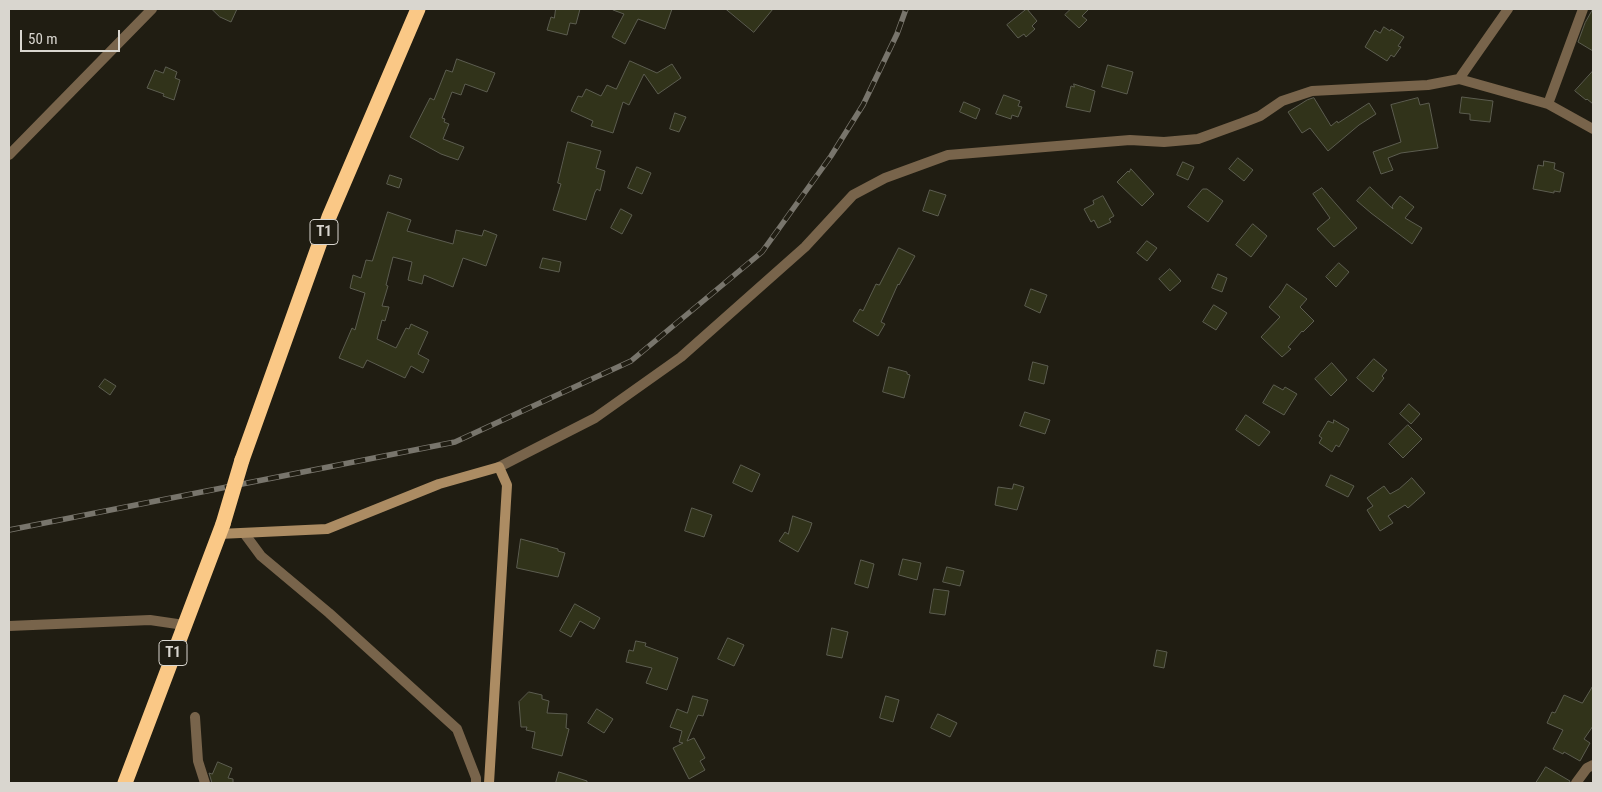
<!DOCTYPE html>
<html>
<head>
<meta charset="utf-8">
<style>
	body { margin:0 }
	#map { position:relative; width:1602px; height:792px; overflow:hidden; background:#201d12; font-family:"Roboto Condensed",sans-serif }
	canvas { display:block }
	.frame { position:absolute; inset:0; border:10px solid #d9d6cf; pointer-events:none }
	.scale { position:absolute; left:20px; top:30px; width:100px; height:22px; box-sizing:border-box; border:2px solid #d9d6cf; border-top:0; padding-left:6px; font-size:15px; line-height:18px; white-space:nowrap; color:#d9d6cf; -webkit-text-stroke:4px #201d12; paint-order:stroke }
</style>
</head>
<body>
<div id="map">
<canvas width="1602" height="792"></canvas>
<div class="frame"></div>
<div class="scale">50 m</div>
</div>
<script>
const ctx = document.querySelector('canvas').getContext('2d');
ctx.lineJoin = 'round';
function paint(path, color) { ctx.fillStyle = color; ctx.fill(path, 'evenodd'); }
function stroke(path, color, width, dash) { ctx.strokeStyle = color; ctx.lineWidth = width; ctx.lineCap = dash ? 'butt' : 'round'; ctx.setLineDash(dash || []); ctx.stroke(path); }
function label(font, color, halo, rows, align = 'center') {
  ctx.font = font + ' "Roboto Condensed",sans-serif'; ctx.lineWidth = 4.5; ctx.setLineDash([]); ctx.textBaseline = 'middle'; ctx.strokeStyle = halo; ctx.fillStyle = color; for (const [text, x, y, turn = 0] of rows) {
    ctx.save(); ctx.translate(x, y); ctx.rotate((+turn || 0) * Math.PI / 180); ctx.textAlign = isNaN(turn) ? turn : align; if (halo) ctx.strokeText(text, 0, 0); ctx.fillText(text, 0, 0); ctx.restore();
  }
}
const building = new Path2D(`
	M212,9H237L231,22L220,17Z
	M556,9H580L576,24L570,23L567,35L547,30L551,17L554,18Z
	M613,9H672L665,29L638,19L625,44L612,37L624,14L613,10Z
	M726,9H773L754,32Z
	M1027,9L1037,21L1032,26L1035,29L1026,37L1024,34L1018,38L1007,25Z
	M1071,9H1089L1082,16L1087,20L1079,28L1065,15Z
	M1593,9V51L1578,42L1585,23Z
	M1384,27L1390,31L1391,29L1404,37L1398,46L1401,47L1394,57L1391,55L1387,61L1365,47L1375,30L1380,33Z
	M457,59L495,73L487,92L465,84L461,95L452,92L442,118L445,119L444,122L449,124L443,139L464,147L458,160L441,154L410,137L430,98L434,100L446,70L452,72Z
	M630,61L657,73L672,64L681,78L658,94L644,74L629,105L623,102L613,133L591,126L593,121L571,111L578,96L582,97L586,89L601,96L607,85L616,89Z
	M1108,65L1133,72L1127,94L1102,87Z
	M166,67L177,72L175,78L180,80L174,100L163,96L164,94L147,88L155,70L163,73Z
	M1593,71V104L1587,99L1586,100L1575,91Z
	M1074,84L1095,91L1090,112L1066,107L1071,86L1074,87Z
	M1004,95L1020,101L1018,106L1022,107L1018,117L1012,115L1011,119L996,114Z
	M1462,97L1493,101L1490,122L1470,120V114L1460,113Z
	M1314,98L1331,126L1337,121L1338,123L1369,103L1376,114L1359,125L1328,151L1310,128L1302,133L1288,112L1307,100Z
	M1418,98L1420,105L1429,103L1438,148L1401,153L1388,158L1393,170L1381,174L1373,152L1401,142L1391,105Z
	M964,102L980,109L976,119L960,112Z
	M675,113L686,117L679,132L670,129Z
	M568,142L601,151L596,168L605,171L600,191L597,189L595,192L586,220L553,210L561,184L558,183Z
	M1238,158L1253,170L1244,181L1229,169Z
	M1544,161L1555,163L1554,169L1564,173L1560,192L1554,191V193L1533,189L1538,165L1543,166Z
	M1183,162L1194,167L1188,180L1177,175Z
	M637,167L651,173L642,194L628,188Z
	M1131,169L1154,194L1142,206L1117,182L1128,171L1129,172Z
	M390,175L402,179L399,188L387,184Z
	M1370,187L1393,209L1392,206L1400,196L1414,207L1405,218L1422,228L1412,244L1371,213L1357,201Z
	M1322,188L1357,228L1334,247L1317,229L1330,218L1313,194Z
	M1203,189H1207L1223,201L1208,222L1188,207Z
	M930,190L946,195L938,216L923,211Z
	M1103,196L1114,216L1109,219L1111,222L1098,228L1094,220L1091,222L1084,209L1094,204L1093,201Z
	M621,209L632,215L622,234L611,228Z
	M388,212L411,220L407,231L453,244L456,230L482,236L484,230L497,235L486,266L463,258L453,287L424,275L422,284L408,280L412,262L393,257L386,285L388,286L382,306L389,307L385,321L382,320L377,339L396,348L406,328L409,329L411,324L428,332L418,354L429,360L423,373L411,366L405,378L367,360L363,368L339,358L352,328L355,330L365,293L350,288L353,275L361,278L366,260L372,261Z
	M1253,224L1267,236L1251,257L1236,245Z
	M1147,241L1157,248L1147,261L1137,253Z
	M899,248L915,256L899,285L898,284L881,322L885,324L878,336L853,321L860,309L863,311L876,284L879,285Z
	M543,258L561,262L559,272L540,268Z
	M1339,263L1349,272L1336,287L1326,277Z
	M1170,269L1181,281L1170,291L1159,279Z
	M1218,274L1227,278L1222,292L1212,288Z
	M1287,284L1307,299L1300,307L1314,321L1303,332L1302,331L1288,347L1291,349L1282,357L1261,337L1280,317L1269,307L1281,293Z
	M1031,289L1047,295L1040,313L1025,306Z
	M1214,305L1227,313L1216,330L1203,322Z
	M1374,359L1387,370L1382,376L1384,378L1373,392L1357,378Z
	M1033,362L1048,366L1044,384L1029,380Z
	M1332,363L1347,380L1331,396L1315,379Z
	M889,367L907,372V374L910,375L904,398L883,392Z
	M105,379L116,386L110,395L99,387Z
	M1274,385L1283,390L1285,387L1297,394L1284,415L1263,403Z
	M1409,404L1420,414L1411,424L1400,414Z
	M1025,412L1050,420L1045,434L1020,426Z
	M1246,415L1270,432L1259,446L1236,430Z
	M1334,420L1349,429L1339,447L1336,445L1332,452L1319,443L1322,438L1319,436L1328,421L1333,423Z
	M1408,425L1422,439L1403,458L1389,444Z
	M741,465L760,474L752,492L733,483Z
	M1331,475L1354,486L1348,497L1326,486Z
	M1412,478L1425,493L1408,508L1405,505L1388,516L1393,523L1380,531L1367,510L1373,506L1367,498L1384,486L1390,494L1399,489Z
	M1014,484L1024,487L1017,510L995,505L998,487L1012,489Z
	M692,508L712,515L704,537L685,531Z
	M793,516L812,523L809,532L798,552L779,541L785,532L788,534Z
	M521,539L558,549V551L565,553L558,577L517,568Z
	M903,559L921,563L917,580L899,575Z
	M861,560L874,564L868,588L855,584Z
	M947,567L964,571L960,586L943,582Z
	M934,589L949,591L945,615L930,613Z
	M575,604L600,618L594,629L580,621L571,637L560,631Z
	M832,628L848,632L842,658L827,655Z
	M728,638L744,645L734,666L718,659Z
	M636,641L646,643L645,646L678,658L667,690L646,683L652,668L626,662L629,650L633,651Z
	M1157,650L1167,652L1164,668L1154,666Z
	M1593,686V726L1584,739L1590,743L1580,761L1564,752L1563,754L1553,749L1563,730L1547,723L1552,712L1555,713L1564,695L1582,703Z
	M529,692L542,695V699L549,701L547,713L567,714L566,728L569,729L562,756L532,748L535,732L526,730L527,727H521L519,702Z
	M693,696L708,700L703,716L698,715L687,741L694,738L705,758L700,761L705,770L689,779L673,748L683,743L679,742L682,731L670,727L677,709L687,713Z
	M886,696L899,700L893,722L880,718Z
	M597,709L613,719L604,733L588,723Z
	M938,714L957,723L950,737L931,728Z
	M218,762L232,768L228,778L233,779V783H212L209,773L212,774Z
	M1546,767L1570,781L1569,783H1536Z
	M559,772L587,781V783H556Z`);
const street = new Path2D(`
	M1459,79L1508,9
	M1548,104L1583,9
	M9,155L152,9
	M499,467L595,418L681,357L805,247L853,195L885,178L948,155L1130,140L1164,142L1198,139L1242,123L1260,116L1282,101L1312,91L1428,85L1459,79L1548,104L1593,129
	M244,533L261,556L329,613L457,729L476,778V783
	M9,626L150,620L184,625
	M195,717L198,761L205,783
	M1576,783L1587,768L1593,765`);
const secondary = new Path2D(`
	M219,534L327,529L439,484L499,467L507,485L489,783`);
const highway = new Path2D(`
	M242,460L329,217L418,9
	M125,783L223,524`);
const rail = new Path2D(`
	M9,530L455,442L631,361L762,252L831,156L863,105L897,34L906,9`);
const highwayBridge = new Path2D(`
	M223,524L242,460`);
const shields = [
	[324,232,28],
	[173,653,28]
];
const shieldNames = [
	["T1",324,232],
	["T1",173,653]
];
paint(building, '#31331a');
stroke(building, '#5c5d50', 1);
stroke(street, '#78644b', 10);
stroke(secondary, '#ac8c63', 10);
stroke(highway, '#fac886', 15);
stroke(rail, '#78756c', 5.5);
stroke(rail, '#201d12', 4, [11]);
stroke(highwayBridge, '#fac886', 15);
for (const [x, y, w] of shields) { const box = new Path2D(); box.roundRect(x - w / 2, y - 12.5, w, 25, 4); ctx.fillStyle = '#201d12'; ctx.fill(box); stroke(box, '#d9d6cf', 1); }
label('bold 15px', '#d9d6cf', null, shieldNames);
</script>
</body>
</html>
